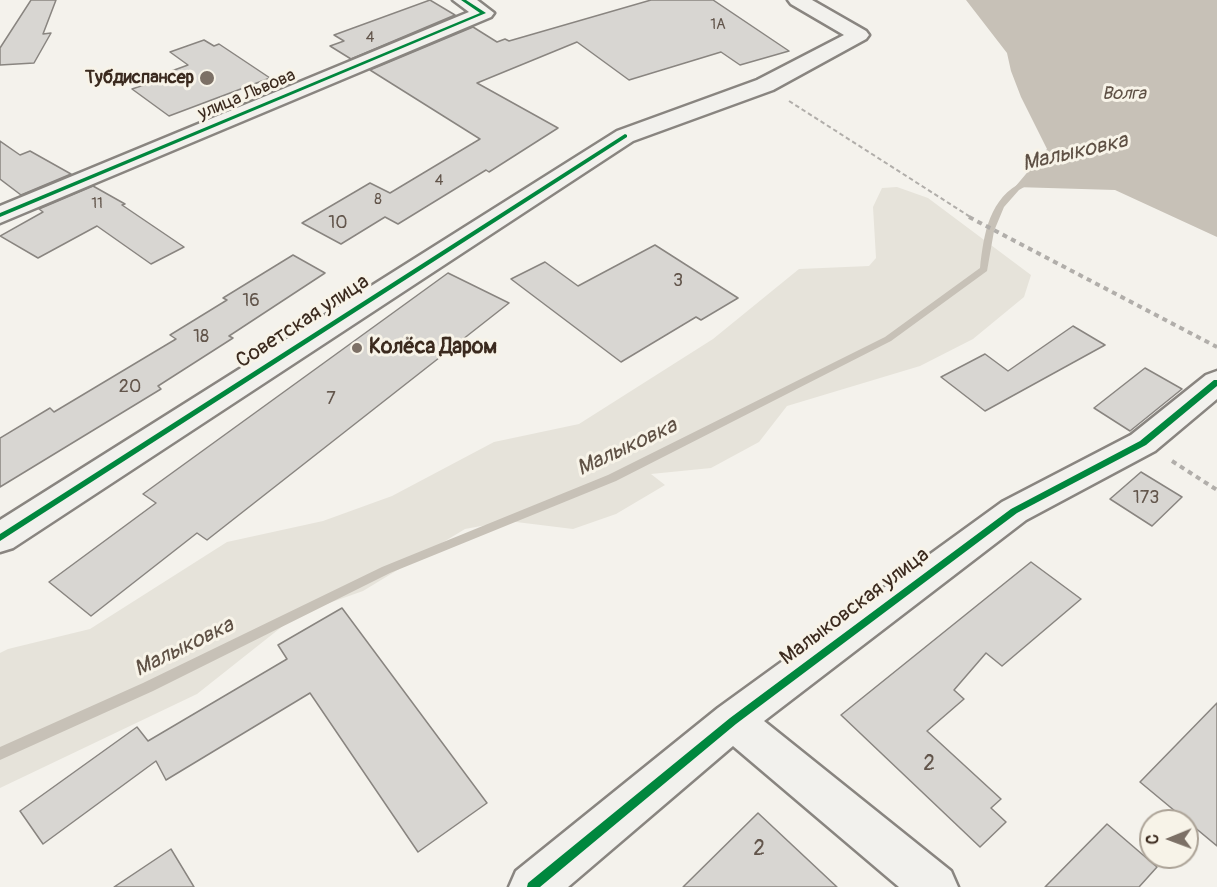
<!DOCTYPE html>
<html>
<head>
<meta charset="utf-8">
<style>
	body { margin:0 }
	#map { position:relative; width:1217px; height:887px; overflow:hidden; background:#f4f2ec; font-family:Pangolin,sans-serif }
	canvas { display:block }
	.north { position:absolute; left:1139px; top:809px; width:60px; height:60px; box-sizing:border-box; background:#f7f3e8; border:2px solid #aca397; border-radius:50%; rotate:269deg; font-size:16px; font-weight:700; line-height:24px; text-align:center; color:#3b2a1e }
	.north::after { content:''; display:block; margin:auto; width:21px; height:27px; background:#7c7066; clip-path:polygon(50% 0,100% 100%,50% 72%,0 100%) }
</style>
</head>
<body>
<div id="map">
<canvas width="1217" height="887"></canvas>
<div class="north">С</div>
</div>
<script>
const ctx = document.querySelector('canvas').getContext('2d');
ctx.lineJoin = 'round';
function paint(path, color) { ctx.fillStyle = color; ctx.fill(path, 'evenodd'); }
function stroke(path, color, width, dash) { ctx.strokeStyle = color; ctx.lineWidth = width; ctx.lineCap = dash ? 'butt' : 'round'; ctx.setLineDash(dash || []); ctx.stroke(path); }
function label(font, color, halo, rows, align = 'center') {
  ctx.font = font + ' Pangolin,sans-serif'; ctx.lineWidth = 6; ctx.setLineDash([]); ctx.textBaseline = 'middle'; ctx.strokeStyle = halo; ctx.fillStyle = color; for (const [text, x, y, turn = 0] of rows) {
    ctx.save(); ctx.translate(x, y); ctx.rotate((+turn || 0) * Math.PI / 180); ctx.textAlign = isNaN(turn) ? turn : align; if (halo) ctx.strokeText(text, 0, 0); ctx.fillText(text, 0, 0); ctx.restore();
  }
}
const green = new Path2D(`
	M897,187L928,198L1031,275L1024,297L973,339L920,366L787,406L759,442L711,468L651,474L665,485L616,514L573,529L508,521L465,529L363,591L298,614L197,694L0,788V653L8,649L90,629L227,542L323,521L392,496L494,442L579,424L713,339L799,269L869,266L876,258L873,207L882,188Z`);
const water = new Path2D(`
	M966,0H1217V237L1115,190L1015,187L1047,149L1021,97L1011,71L1007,53Z`);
const stream = new Path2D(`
	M1024,181H1027L1031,183L1019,190L1004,207L994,231L987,271L891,341L616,481L390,573L153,691L0,760V747L143,683L382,567L608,475L885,337L980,268C984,233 989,198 1024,181Z`);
const building = new Path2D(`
	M31,0H56L43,34L51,33L34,63L0,65V48Z
	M430,0L455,15L351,59L330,46L344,41L334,35Z
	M651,0H713L789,51L740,65L721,52L629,80L577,42L477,83L558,128L489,172L486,170L398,224L385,217L341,244L302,223L370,183L390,193L480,139L370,70L473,27L497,42L505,39L509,41Z
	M204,40L214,46L219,44L270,78L169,116L132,89L147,84L144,81L188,65L170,52Z
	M0,141L20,155L30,151L71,174L21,195L0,179Z
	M93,186L125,204L122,205L184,247L151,264L97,226L38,258L0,236L43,212L39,209Z
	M655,245L738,298L701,320L696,317L621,362L511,279L545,262L578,286Z
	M293,255L325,273L229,336L233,338L158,386L161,389L0,487V438L50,408L54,412L176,339L170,335L227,300L223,298Z
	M448,273L509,303L207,540L197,533L91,616L49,582L156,503L143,494Z
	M1073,326L1105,345L985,411L941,377L985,354L1008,371Z
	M1145,368L1182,389L1130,431L1094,408Z
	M1141,472L1182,497L1152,526L1110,499Z
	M1031,562L1081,599L1002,666L986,653L954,690L964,699L927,731L1001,799L991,808L1006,822L980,847L841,715Z
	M342,608L487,803L418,852L310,693L166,780L156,761L43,844L20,811L137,727L148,741L287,659L278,645Z
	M1217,703V846L1140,782Z
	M758,813L837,887H683Z
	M1107,824L1157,867L1139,887H1045Z
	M171,849L194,887H114Z`);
const pathFar1 = new Path2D(`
	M789,101L972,218`);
const path = new Path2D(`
	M969,217L1217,347
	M1172,461L1217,490`);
const minor = new Path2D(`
	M453,0H477L494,13L491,17L0,223V206L469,12Z
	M788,0H812L866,31L869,35L866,39L773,90L633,141L13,548L0,552V520L617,131L757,80L844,35L791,4Z
	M1217,371V399L1155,451L1026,520L764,721L951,871L958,887H899L733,746L568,887H509L516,871L718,708L1002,502L1131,435L1206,375Z`);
const cycleway = new Path2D(`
	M461,0H466L486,13L0,217V213L480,13Z
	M625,134L627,135V137L0,541V534Z
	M1214,380H1217V386L1146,445L1017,513L736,724L540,887H527L528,883L730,718L1011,509L1140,441Z`);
const markers = [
	[207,78,8,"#7c7066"],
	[357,348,6,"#7c7066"]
];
const farNumbernames = [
	["1А",718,25],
	["4",370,38],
	["4",439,181],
	["8",378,200],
	["11",97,204]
];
const farPoinames = [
	["Тубдиспансер",194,78]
];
const farWaternames = [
	["Волга",1124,94]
];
const farStreetnames = [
	["улица Львова",247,95,-23]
];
const numberNames = [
	["10",338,223],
	["3",678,281],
	["16",251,301],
	["18",201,337],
	["20",130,387],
	["7",331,399],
	["173",1146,498]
];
const streetNames = [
	["Советская улица",303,322,-33],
	["Малыковская улица",855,607,-37]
];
const poiNames = [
	["Колёса Даром",369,348]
];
const nearNumbernames = [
	["2",929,765],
	["2",759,850]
];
const waterNames = [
	["Малыковка",1075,153,-13],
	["Малыковка",627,448,-25],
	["Малыковка",184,648,-26]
];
paint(green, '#e6e3da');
paint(water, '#c7c1b7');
paint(stream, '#c7c1b7');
paint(building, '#d8d6d2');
stroke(building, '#898580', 1.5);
stroke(minor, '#898580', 5);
stroke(pathFar1, '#b1aeaa', 2, [4.5, 3]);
stroke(path, '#b1aeaa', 4, [5, 4.5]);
paint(minor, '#f2f1ed');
paint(cycleway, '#00873e');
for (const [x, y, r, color] of markers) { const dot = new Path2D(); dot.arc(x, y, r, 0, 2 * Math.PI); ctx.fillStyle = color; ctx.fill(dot); stroke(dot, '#f7f3e8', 2); }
label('15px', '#62554b', null, farNumbernames);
label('bold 18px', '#3b2a1e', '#f7f3e8', farPoinames, 'right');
label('italic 18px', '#5f5145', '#f7f3e8', farWaternames);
label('18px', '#3b2a1e', '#f7f3e8', farStreetnames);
label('18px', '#62554b', null, numberNames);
label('21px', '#3b2a1e', '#f7f3e8', streetNames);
label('bold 21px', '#3b2a1e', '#f7f3e8', poiNames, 'left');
label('21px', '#62554b', null, nearNumbernames);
label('italic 22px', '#5f5145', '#f7f3e8', waterNames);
</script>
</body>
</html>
